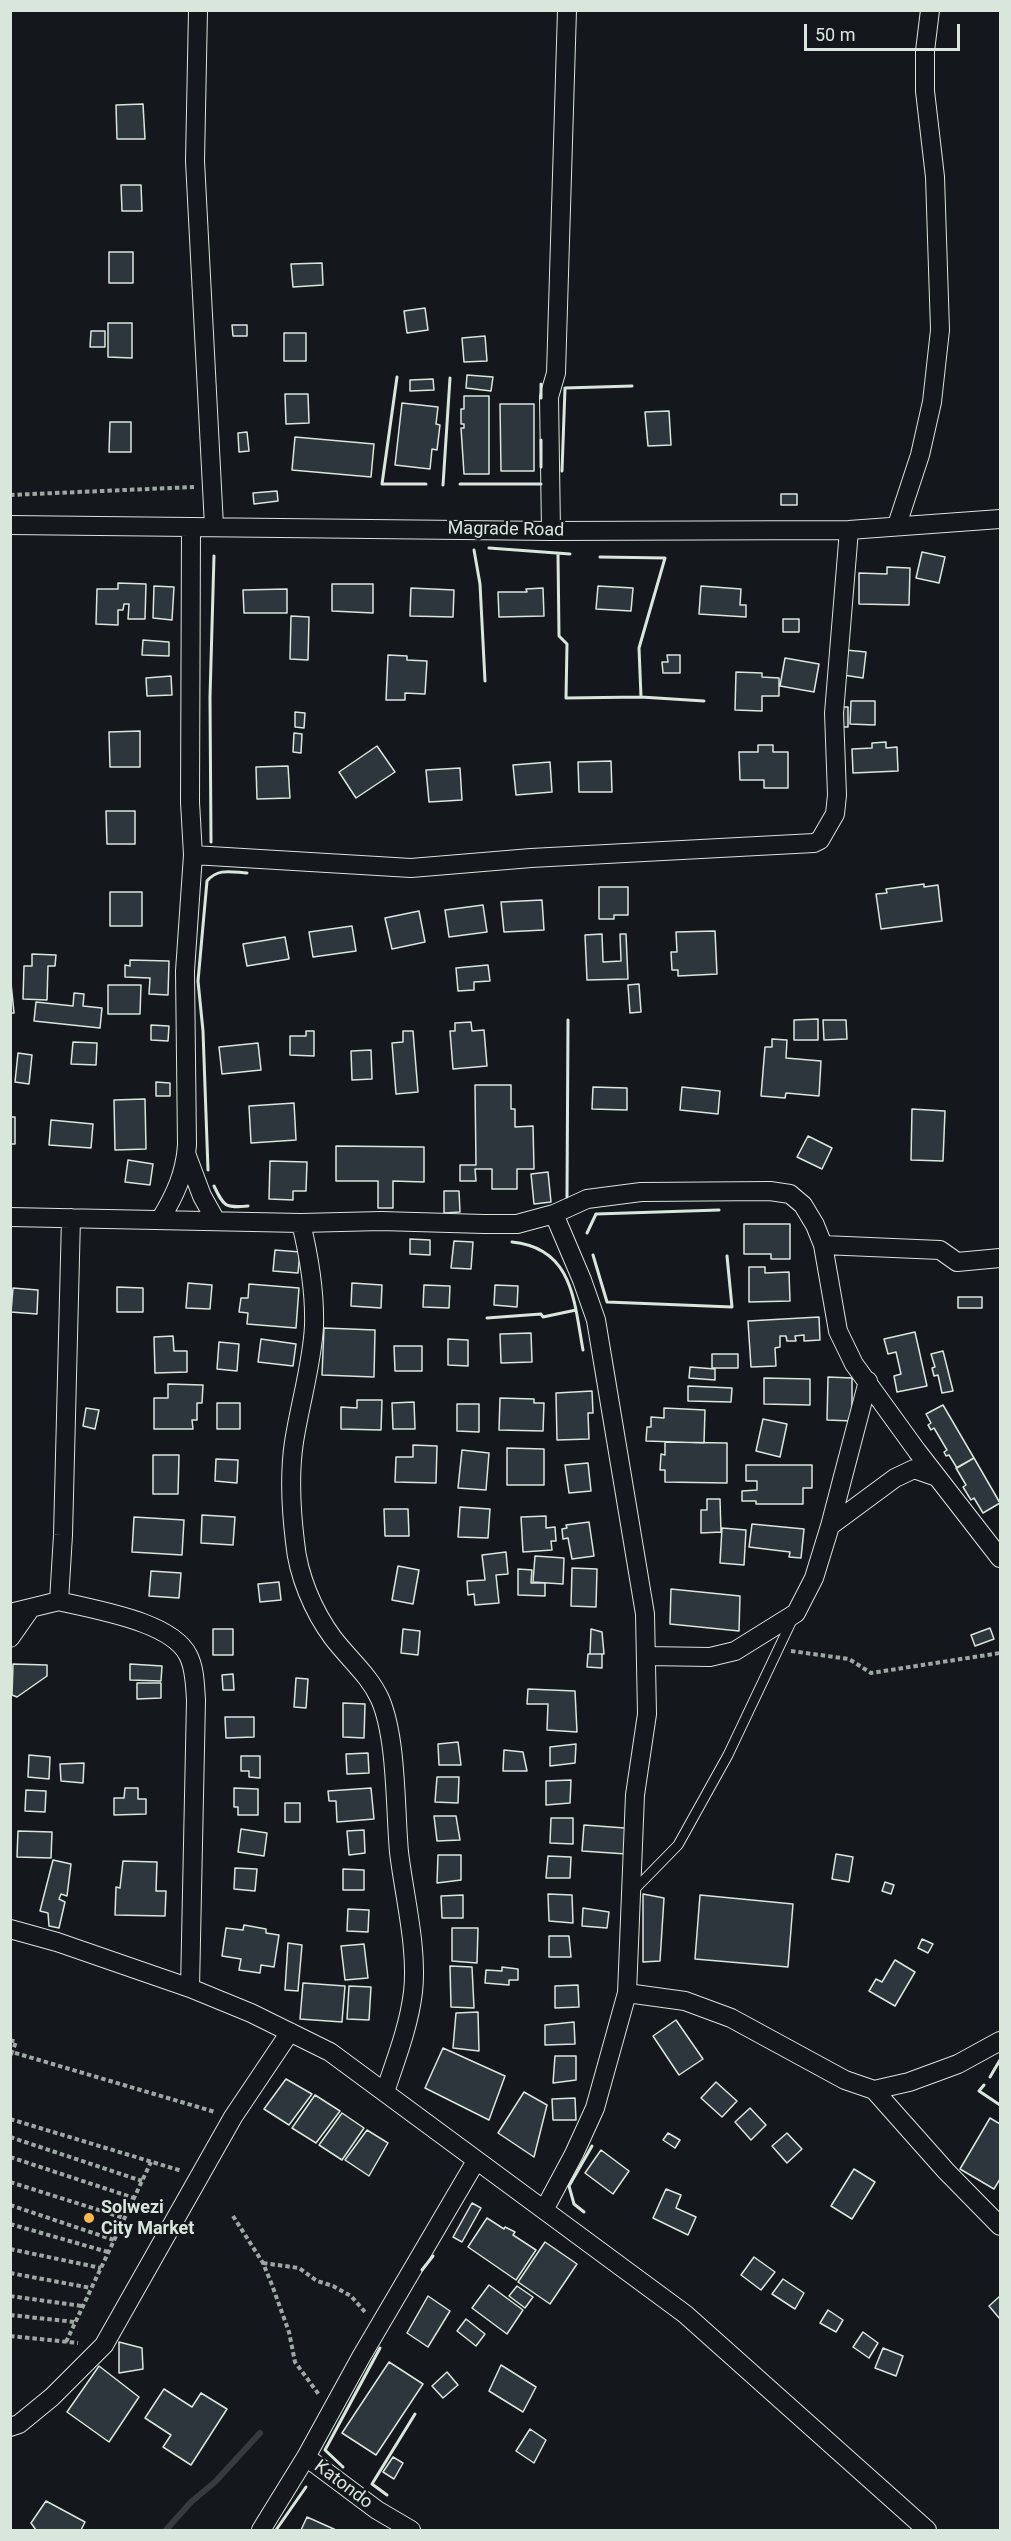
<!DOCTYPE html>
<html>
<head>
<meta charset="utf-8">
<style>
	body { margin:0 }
	#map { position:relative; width:1011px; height:2541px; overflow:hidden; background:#14181c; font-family:Roboto,sans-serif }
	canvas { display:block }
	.frame { position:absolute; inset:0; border:12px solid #d8e6dc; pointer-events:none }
	.scale { position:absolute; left:804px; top:24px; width:156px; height:27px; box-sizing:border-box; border:3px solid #d8e6dc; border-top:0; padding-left:8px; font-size:18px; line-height:21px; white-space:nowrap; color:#d8e6dc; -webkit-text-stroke:4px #14181c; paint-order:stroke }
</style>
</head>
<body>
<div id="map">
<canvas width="1011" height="2541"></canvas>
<div class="frame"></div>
<div class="scale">50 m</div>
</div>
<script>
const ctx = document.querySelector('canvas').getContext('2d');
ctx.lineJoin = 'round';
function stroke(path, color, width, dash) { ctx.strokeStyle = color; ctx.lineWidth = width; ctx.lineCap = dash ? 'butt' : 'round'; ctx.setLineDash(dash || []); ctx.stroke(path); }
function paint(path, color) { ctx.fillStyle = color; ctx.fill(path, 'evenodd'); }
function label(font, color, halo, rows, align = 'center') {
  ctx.font = font + ' Roboto,sans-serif'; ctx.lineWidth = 4.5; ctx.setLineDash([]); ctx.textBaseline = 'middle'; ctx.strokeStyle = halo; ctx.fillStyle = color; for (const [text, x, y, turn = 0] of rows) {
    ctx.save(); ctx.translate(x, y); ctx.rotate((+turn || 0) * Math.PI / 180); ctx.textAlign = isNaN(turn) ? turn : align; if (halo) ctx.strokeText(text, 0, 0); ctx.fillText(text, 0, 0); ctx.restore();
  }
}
const stream = new Path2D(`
	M166,2530L191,2502L215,2482L260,2433`);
const building = new Path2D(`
	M143,104L145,139H117L116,105Z
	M121,185H141L142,211H122Z
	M109,252H133V283H109Z
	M322,263L323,285L293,287L291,264Z
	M425,308L428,330L407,333L404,311Z
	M108,323H132V358L108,357Z
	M232,325H247V336H233Z
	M91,331H105V347H90Z
	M284,333H306V361H284Z
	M485,336L487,361L464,362L462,338Z
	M467,375L493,377L491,391L466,388Z
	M433,379L434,390L410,391V380Z
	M285,394H308L309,423L286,424Z
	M464,396H489V474H464L461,428H464V424H461V409H464Z
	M402,403L438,407L436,424L440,425L437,450L432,449L430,469L395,465Z
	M500,404H534V471H501Z
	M669,411L671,445L648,446L645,412Z
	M110,422H131V452H109Z
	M247,432L249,451L239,452L238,433Z
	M295,437L374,444L371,477L292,470Z
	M277,491L278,501L254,504L253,493Z
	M781,494H797V505H781Z
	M922,552L945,557L939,583L916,578Z
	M887,567L910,568L909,605L859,604V573L887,574Z
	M118,583L146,584L145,619H128L129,604H124L123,610H118V625L96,624L97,589H118Z
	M332,584H373V613L332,611Z
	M154,586L174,587L172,620L153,618Z
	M598,586L633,588L631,611L596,609Z
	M701,586L741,589L740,605H746V617L699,614Z
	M411,588L454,590L453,617L410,616Z
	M543,588L544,616L499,617L498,592H527L526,589Z
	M287,589V613H244L243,590Z
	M291,616L309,617L308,660L290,659Z
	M783,619H799V632H783Z
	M143,640L169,642V656L142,655Z
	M846,650L866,652L863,678L843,675Z
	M388,655L407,656V660L427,661L425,694L405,693V700H386Z
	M667,655H680V673H663L662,662H668Z
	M785,658L819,664L814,692L780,686Z
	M736,672L762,673V677L779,678V696H762V711L735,710Z
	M171,676L172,695L147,696L146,678Z
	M851,701H875V725L850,724Z
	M839,707H848V727H839Z
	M295,712L305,713L304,728L295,727Z
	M140,731V767H110L109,732Z
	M294,733L302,734L301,753L293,752Z
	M886,742V748L897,747L898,771L853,773L852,749L872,748V743Z
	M758,745H773V752H788V788H764V780H740L739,752H758Z
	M377,746L395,772L356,798L339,772Z
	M611,761L612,792H579L578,762Z
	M550,762L552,792L516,795L513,765Z
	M288,766L290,798L257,799L256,767Z
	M460,768L462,800L429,802L426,770Z
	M106,811H135V844H107Z
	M924,884V887L938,885L942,921L881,929L876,894L887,893L886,889Z
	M599,887H628V915H614V919H599Z
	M110,892H142V926H110Z
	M542,900L544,930L504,932L501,902Z
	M483,905L487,932L449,937L445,910Z
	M419,911L425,942L392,949L385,918Z
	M352,926L356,951L313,957L309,932Z
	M715,931L717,974L678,976V970H672L671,952H677L676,932Z
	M602,934L603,962L621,961L620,934H626L628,979L587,980L585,935Z
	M285,937L289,959L247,966L243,944Z
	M32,954L56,955L55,966H48L47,1000L23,999L24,966H32Z
	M130,960L169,961L168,995L149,994L150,978L125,977V965L130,966Z
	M488,965L490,981L474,982V990L458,991L456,968Z
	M10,973L14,1013H10Z
	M639,984L641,1012L630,1013L628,985Z
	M108,985H141L140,1014H108Z
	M74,993L84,994L83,1006L102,1008L100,1028L34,1021L36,1002L73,1006Z
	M818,1019V1040H794V1020Z
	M823,1020H846L847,1039L824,1040Z
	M471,1022L472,1031L484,1030L487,1066L453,1069L450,1031H455V1023Z
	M151,1025L169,1026L168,1041L151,1040Z
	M306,1031H314V1056L290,1055V1036H306Z
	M403,1031H413L418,1092L396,1094L392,1043L403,1042Z
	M772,1039L787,1040L786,1058L821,1061L819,1096L786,1093L785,1098L761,1096L765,1047H772Z
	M73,1042L97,1043L96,1065L71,1064Z
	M258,1043L261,1070L222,1074L219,1047Z
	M371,1050L372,1079L352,1080L351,1051Z
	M18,1053L32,1055L29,1084L15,1082Z
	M156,1082L170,1083V1096H156Z
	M475,1085H511V1109H515V1127L533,1126L534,1169H517V1189H492V1169H475L476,1181H460V1165H476Z
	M593,1087L627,1088V1110L592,1109Z
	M682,1087L720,1091L718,1114L680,1110Z
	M145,1099L146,1149L115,1150L114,1100Z
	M294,1103L296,1140L251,1143L249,1106Z
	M912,1109L945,1111L943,1161L911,1160Z
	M10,1117H15V1144H10Z
	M51,1120L93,1124L91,1148L49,1145Z
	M808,1136L832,1148L822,1169L797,1157Z
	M336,1146L424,1147V1182L393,1181V1208H378V1181H336Z
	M128,1160L153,1164L150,1185L125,1182Z
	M270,1161L307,1162L306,1191H293V1200L269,1199Z
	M548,1172L551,1202L534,1204L531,1174Z
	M444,1191H459L460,1212L444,1213Z
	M744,1224H790V1259H771V1254H744Z
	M410,1239L430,1240V1255L410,1254Z
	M454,1241L473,1242L471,1269L451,1268Z
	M275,1250L300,1252L298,1273L273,1271Z
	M749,1267H765V1273L789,1272L790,1301L749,1302Z
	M188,1283L212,1285L210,1309L186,1308Z
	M352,1283L382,1285L381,1308L351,1306Z
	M249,1284L299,1288L296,1328L247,1324L248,1313L239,1312L241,1298H248Z
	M424,1285L450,1286L449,1308L423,1307Z
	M495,1285L518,1286L517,1307L494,1305Z
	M117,1287L143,1288V1312H117Z
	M13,1288L38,1290L37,1314L11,1312Z
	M958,1297H982V1308H958Z
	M819,1317L820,1340L804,1341V1335L795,1336L796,1341H787L786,1336H780V1347L775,1348L776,1366L751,1367L748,1321Z
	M324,1328L375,1330L374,1377L322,1375Z
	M915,1332L927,1386L897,1392L894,1376L901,1374L896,1352L888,1354L884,1339Z
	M531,1333L532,1362L501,1363L500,1334Z
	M173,1336L174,1351H187V1372L155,1373L154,1337Z
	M261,1339L296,1344L293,1366L258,1362Z
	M448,1339L468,1340V1366L448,1365Z
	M219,1342L239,1344L237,1371L217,1369Z
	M394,1346H422V1371H395Z
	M943,1351L953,1391L942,1393L938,1375L934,1376L932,1368L935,1367L931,1354Z
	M712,1354H738V1368H712Z
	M690,1367L715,1369V1380L689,1378Z
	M828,1377L852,1378V1421L827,1420Z
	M764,1378L810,1379V1405L764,1404Z
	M168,1384L203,1385L202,1403H197V1420H192L193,1429H154V1398H168Z
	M688,1386L732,1388L731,1402L688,1401Z
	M592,1391L593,1413H588L589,1439L557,1440L556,1393Z
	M500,1398L534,1399V1403H544L543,1431L499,1430Z
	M357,1400H382L381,1430L341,1429V1407L357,1408Z
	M414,1402L415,1429H393L392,1403Z
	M217,1403H240V1429H217Z
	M457,1404H479V1432L457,1431Z
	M943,1405L974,1458L957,1468L949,1455L946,1456L944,1452L947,1450L934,1428L931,1430L928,1425L931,1423L926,1414Z
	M86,1408L99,1410L95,1429L83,1426Z
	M664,1408L705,1410L704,1443L646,1441L647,1427H651V1417L664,1418Z
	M763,1419L787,1424L780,1457L756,1451Z
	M665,1442L727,1443V1483L665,1482V1470H660L661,1454L665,1455Z
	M413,1445L437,1446L436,1483L395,1482L396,1457H413Z
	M507,1448L544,1449V1485H507Z
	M462,1450L489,1453L486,1490L458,1488Z
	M153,1455H179L178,1494H153Z
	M974,1458L1000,1503L983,1513L974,1498L971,1500L963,1487L966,1485L956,1468Z
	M216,1459L238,1460L237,1483L215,1481Z
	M588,1463L591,1491L569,1493L565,1465Z
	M746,1465H812V1488H803V1504H756V1501H742V1491L757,1490V1481H746Z
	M707,1499H720L721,1532L701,1533V1510H707Z
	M460,1507L490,1509L488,1538L458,1537Z
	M384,1509H408L409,1536H385Z
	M202,1515L235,1517L233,1545L201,1543Z
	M546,1516V1528L555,1527L556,1541H551L552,1550L523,1552L521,1517Z
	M134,1517L184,1520L182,1555L132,1552Z
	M589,1522L594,1556L572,1559L568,1538L563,1539L562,1529L567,1528L566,1525Z
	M752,1524L804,1529L801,1558L789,1557L790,1552L749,1547Z
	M722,1528L746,1530L744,1565L720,1563Z
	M506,1552L508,1574L496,1575L499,1603L475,1605L474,1594L468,1595L467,1581L485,1580L482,1555Z
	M535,1556L564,1558L563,1584L533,1582Z
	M398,1566L419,1570L413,1604L392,1600Z
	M572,1568L597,1569L596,1607L571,1606Z
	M518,1569L532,1570L531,1583H545V1596L518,1595Z
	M151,1571L181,1573L179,1598L149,1596Z
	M279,1582L281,1600L260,1602L258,1584Z
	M671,1589L740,1596L739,1631L670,1624Z
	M990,1628L994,1639L975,1646L971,1635Z
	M213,1629H233V1655H213Z
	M403,1629L420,1631L418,1655L401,1653Z
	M591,1629L602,1632L604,1654H590Z
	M588,1654H602V1668L587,1667Z
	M13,1664L47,1665V1676L17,1697L12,1695Z
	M130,1664L162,1666L161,1681L130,1680Z
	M233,1674L234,1690H223L222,1675Z
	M296,1678L308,1679L306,1708L294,1707Z
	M137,1683H161V1698L137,1699Z
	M528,1689L575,1691L577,1732L547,1730L548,1704H527Z
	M343,1703L365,1704L364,1738L343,1737Z
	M225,1717H254V1737L226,1738Z
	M458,1742L461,1765H439L438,1744Z
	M576,1744L575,1763L550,1766V1747Z
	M504,1750L523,1752L527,1771H503Z
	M368,1753L369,1773L347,1774L346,1754Z
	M29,1755L50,1757L49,1779L28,1777Z
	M241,1756H260V1778L249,1777V1771H241Z
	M84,1763L83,1783L61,1781L60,1764Z
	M437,1777H459L458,1803L435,1802Z
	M571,1780L570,1803L546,1805V1781Z
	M125,1788H138V1799H146V1814L114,1815V1798H124Z
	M234,1788L258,1789V1815H238V1807H234Z
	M371,1788L374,1819L337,1822L336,1801H329L328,1791Z
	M26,1790L46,1791L45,1812L25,1811Z
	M285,1803H300V1822H285Z
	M434,1816H456L460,1840L437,1841Z
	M551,1818H573V1844L550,1843Z
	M584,1825L625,1828L626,1854L582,1851Z
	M241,1829L267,1833L264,1856L238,1852Z
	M364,1830L365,1853L349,1855L347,1831Z
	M18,1831L52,1832L51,1858L17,1857Z
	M836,1854L853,1857L849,1882L832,1879Z
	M438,1855H461V1880L437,1883Z
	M548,1856L571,1857L570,1878H546Z
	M53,1860L71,1864L67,1896L61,1894L59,1899L65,1902L59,1928L49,1926L48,1913L40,1911Z
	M123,1861L157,1862L156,1891H166L165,1916L115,1915L116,1887L120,1888Z
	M235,1868L257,1869L255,1891L234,1889Z
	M343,1869L364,1870V1890H343Z
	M885,1882L894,1885L891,1894L882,1891Z
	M548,1894L572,1895L573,1923L549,1921Z
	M643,1894L664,1898L660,1961L643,1962Z
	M463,1895V1918H442L441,1896Z
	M700,1895L793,1904L788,1967L695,1959Z
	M583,1908L609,1912L607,1928L582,1926Z
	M348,1909L369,1910L368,1932L347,1931Z
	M244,1925L266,1929V1933L279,1935L274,1967L261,1965L260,1973L239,1970L241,1959L222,1956L226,1928L243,1930Z
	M452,1928H478L477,1963L452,1961Z
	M549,1936H569L571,1957H549Z
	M922,1939L933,1944L928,1953L918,1948Z
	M288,1943L302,1945L298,1991L285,1990Z
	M364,1944L368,1978L345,1980L341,1946Z
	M895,1960L915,1972L895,2006L869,1991L876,1979L882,1982Z
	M450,1966L472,1967L474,2008L451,2007Z
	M502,1967L518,1969V1980H509V1985L485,1983L486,1970L502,1971Z
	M303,1983L345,1986L342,2022L300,2019Z
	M578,1985L579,2007L555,2008V1986Z
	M349,1986L371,1987L369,2020L347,2019Z
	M478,2012L479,2051L453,2048L456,2013Z
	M676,2020L703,2059L679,2075L653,2036Z
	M574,2022L575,2044L545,2045V2025Z
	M443,2048L505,2076L489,2120L425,2088Z
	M555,2056H576V2080L553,2083Z
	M286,2079L312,2094L289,2125L264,2109Z
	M716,2082L737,2101L722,2117L701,2098Z
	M524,2092L547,2105L534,2157L498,2133Z
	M315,2095L340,2111L316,2143L292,2128Z
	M575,2098L576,2120H553L552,2099Z
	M750,2108L766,2125L751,2140L735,2122Z
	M342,2113L364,2128L342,2160L319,2145Z
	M990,2118L1000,2124V2179L994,2189L960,2169Z
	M367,2130L388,2143L369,2176L345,2160Z
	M668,2133L680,2140L675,2148L663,2140Z
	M787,2133L802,2149L787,2163L772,2146Z
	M601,2150L629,2171L613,2194L585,2173Z
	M854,2169L875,2182L852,2219L831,2206Z
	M666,2189L681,2195L676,2208L696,2217L688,2235L653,2218Z
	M472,2203L481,2208L462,2242L453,2237Z
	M487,2218L504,2229L505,2227L515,2232L513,2235L536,2250L516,2280L468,2247Z
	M545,2242L577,2264L550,2304L518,2282Z
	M754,2257L775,2272L761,2290L741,2275Z
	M783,2279L804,2293L795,2309L772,2294Z
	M489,2285L523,2310L507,2334L472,2308Z
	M517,2286L533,2297L525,2308L509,2296Z
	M428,2296L450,2311L428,2347L407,2333Z
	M1000,2296V2319L989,2306Z
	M828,2310L843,2320L836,2332L820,2323Z
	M466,2319L485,2334L476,2346L457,2331Z
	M863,2332L878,2343L869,2358L853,2347Z
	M119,2342L142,2348L143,2369L119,2373Z
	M883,2348L903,2356L896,2376L875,2368Z
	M389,2362L423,2384L376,2455L342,2433Z
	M501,2365L536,2387L523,2412L489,2391Z
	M99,2366L139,2397L109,2442L67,2412Z
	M447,2372L458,2385L443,2398L432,2386Z
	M164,2389L192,2407L201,2393L227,2409L191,2465L163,2447L171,2435L145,2418Z
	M530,2429L546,2440L534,2463L516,2451Z
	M393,2457L403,2463L394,2479L383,2472Z
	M46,2501L85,2522L81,2530H36L31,2523Z
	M307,2517L336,2530H301Z`);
const path = new Path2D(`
	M10,495L194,487
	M791,1651L849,1659L871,1673L1000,1653
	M10,2040L16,2042L12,2052
	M10,2056L12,2052L215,2112
	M10,2119L182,2171
	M10,2137L142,2181
	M10,2157L134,2198
	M10,2182L124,2218
	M10,2205L114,2240
	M233,2216L263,2263L272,2285L289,2332L295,2362L320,2396
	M10,2224L108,2252
	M10,2249L101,2268
	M263,2263L299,2268L317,2281L333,2286L351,2296L365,2312
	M10,2273L91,2288
	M10,2296L82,2306
	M10,2315L75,2322
	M10,2336L78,2343
	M66,2342L151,2162`);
const lane = new Path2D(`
	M633,1891L678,1845L728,1755L793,1618`);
const street = new Path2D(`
	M198,10L195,161L214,526
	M10,525L551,531L849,530L1000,519
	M897,525L920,455L932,402L940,330L935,177L925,91V51L930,10
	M551,531L549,397L556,373L567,10
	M193,855L411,868L531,858L814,843L820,840L835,814L837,795L834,713L849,530
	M187,1156L202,1196L216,1221
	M554,1214L587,1199L641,1192L770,1191L790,1194L803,1205L815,1225L823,1245L838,1331L854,1364L917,1451L1000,1558
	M10,1217L301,1223L381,1221L484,1224H517L554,1214L582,1280L596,1320L645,1614L647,1714L635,1795L627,1993L595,2108L574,2154L544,2210
	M71,1218L63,1535L59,1601C94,1610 171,1621 188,1655C195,1668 195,1686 196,1700L190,1988
	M160,1220C175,1195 185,1174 187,1145L185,971L193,855L190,802L191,527
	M301,1223C309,1256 315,1291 314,1326C312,1365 300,1403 294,1442C289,1475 291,1509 295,1542C298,1575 313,1611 333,1638C349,1659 369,1675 380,1699C397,1738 395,1808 399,1852C404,1895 418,1949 413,1992C409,2026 396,2059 385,2092
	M823,1245L940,1250L957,1262L1000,1258
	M830,1526L895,1478L914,1469L937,1477
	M10,1613L59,1601
	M10,1638L31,1608
	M646,1656L710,1657L735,1651L796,1613L814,1578L830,1526L868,1381
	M10,1929L57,1942L190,1988L251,2013L330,2052L685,2314L927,2530
	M627,1993L685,2001L731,2018L845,2080L874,2090L909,2082L958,2064L1000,2041
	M874,2090L946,2171L1000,2226
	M10,2427L19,2424L52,2397L104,2345L233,2117L290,2032
	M306,2457L377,2510L411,2530
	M261,2530L306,2457L361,2357L476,2161`);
const wall = new Path2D(`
	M397,377L382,484H426
	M541,398V384
	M541,467V440
	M562,471L565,388L632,386
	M460,484H541
	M443,485L450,378
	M489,548L570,554
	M474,550L480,584L485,681
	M558,554L559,636L567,644L566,698L641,697L704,701
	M600,557L665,558L639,648L641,697
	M211,842L210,697L214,556
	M208,1170L203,1031L198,981L207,881C218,868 231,872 247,873
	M214,1186C224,1207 225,1208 248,1206
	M567,1197L568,1020
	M587,1233L596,1214L719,1210
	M512,1242C573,1248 574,1301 583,1350
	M593,1255L607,1302L732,1307L727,1256
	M487,1318L541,1314L543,1317L576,1310
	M990,2077L1000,2060
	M984,2085L979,2091L1000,2105
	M584,2212L574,2204L569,2186L592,2146
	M422,2270L433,2256
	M343,2467L325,2450L380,2348
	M387,2495L372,2484L415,2414
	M276,2530L306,2487`);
const markers = [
	[89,2218,6,"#ffb74d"]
];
const streetNames = [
	["Magrade Road",506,530,1],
	["Katondo",343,2485,37]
];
const poiNames = [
	["Solwezi",101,2208],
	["City Market",101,2229]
];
stroke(stream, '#363b3e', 6);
paint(building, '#2c363c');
stroke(building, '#d8e6dc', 1.5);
stroke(lane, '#d8e6dc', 11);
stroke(street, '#d8e6dc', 20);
stroke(path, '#9da8a2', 4, [4.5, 3]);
stroke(lane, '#14181c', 9);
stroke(street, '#14181c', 18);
stroke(wall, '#d8e6dc', 3);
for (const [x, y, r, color] of markers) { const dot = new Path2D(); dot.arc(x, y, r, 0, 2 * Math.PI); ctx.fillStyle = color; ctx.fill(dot); stroke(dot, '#14181c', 2); }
label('18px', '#d8e6dc', '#14181c', streetNames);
label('bold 18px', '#d8e6dc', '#14181c', poiNames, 'left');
</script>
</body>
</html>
